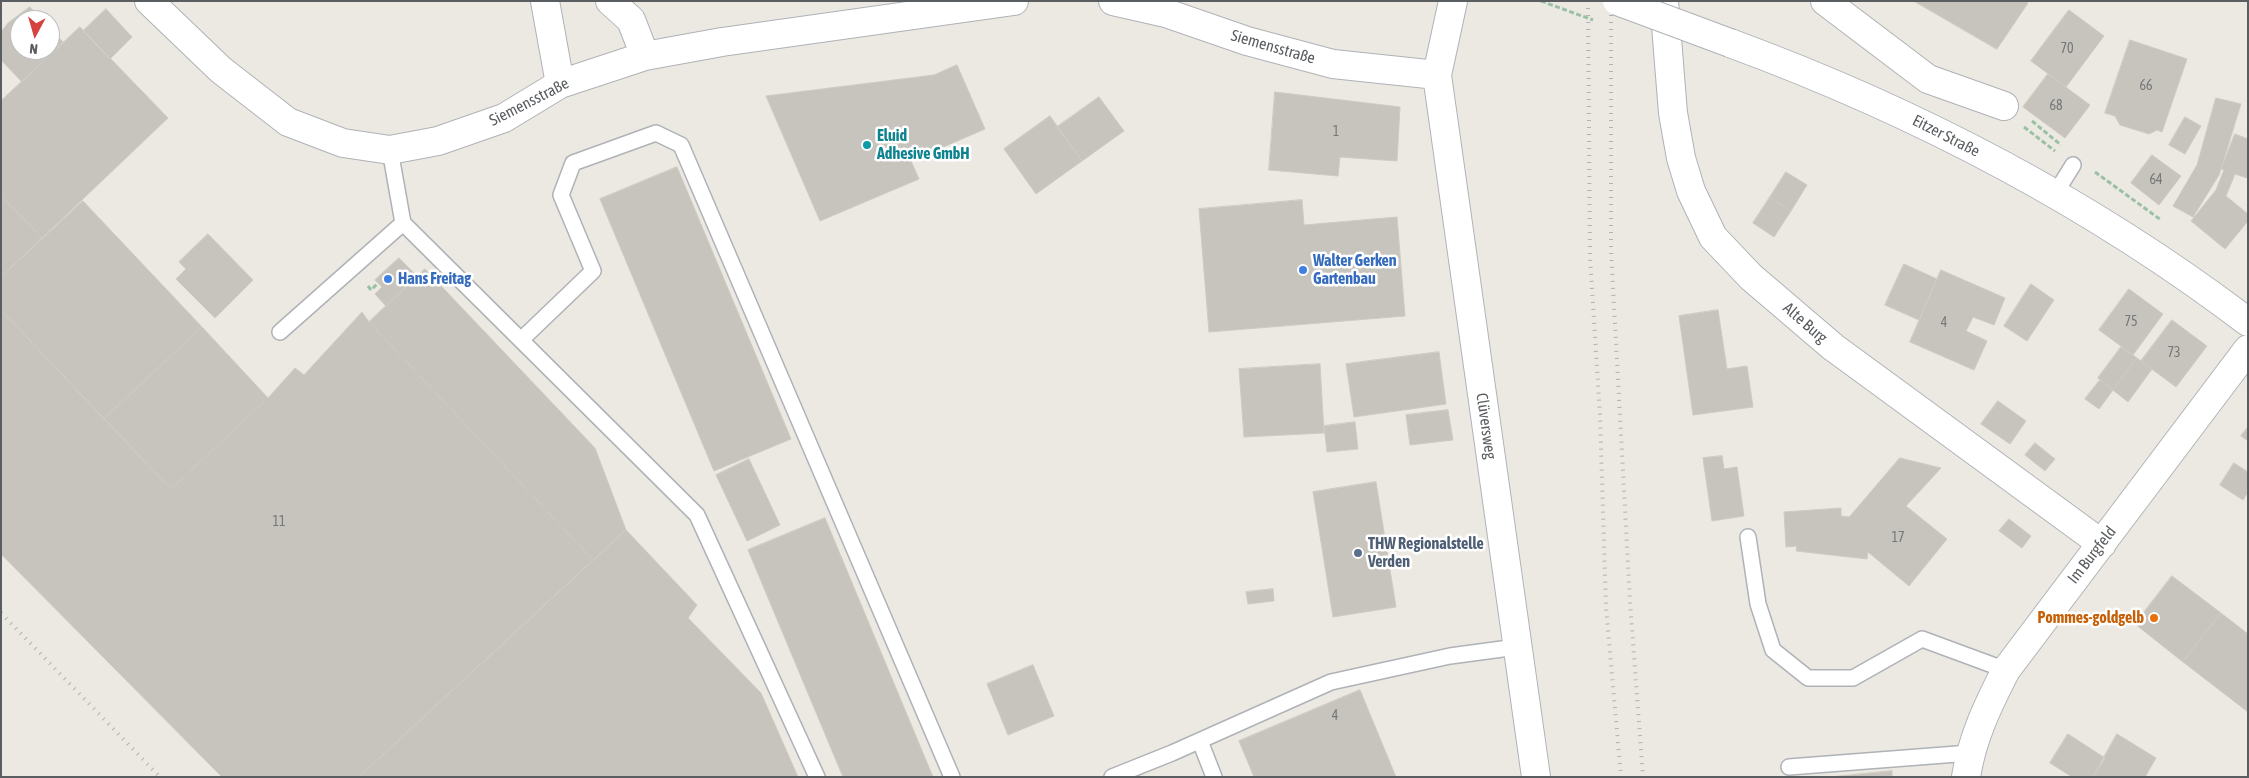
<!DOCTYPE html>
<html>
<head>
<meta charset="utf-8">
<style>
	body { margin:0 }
	#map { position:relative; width:2249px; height:778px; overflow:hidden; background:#ebe9e2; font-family:"Asap Condensed",sans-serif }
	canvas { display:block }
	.frame { position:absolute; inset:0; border:2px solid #5a5e61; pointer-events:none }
	.north { position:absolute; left:10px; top:10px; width:50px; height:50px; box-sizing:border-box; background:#fff; border:1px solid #bdbfc0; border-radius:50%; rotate:186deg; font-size:14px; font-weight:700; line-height:20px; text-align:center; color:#5a5e61 }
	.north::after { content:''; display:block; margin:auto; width:18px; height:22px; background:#d6423d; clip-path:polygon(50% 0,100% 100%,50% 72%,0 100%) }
</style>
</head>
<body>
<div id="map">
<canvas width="2249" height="778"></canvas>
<div class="frame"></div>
<div class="north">N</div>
</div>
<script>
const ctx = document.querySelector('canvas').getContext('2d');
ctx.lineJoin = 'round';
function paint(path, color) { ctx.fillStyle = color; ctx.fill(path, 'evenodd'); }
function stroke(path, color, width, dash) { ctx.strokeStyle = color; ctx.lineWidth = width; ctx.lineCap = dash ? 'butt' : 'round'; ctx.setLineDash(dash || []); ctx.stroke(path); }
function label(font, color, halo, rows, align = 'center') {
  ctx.font = font + ' "Asap Condensed",sans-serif'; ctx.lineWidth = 5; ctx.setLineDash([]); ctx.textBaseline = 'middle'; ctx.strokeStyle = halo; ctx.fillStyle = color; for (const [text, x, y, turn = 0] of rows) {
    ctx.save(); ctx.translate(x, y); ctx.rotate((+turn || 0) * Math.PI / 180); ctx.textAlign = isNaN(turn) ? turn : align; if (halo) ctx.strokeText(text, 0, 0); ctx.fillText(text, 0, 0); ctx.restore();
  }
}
const building = new Path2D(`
	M1914,1H2026L2028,3L1997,49Z
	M30,7L42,20H20V50H50V28L63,42L22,82L1,60V32L8,23Z
	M106,9L132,37L110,59L83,31Z
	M2069,10L2104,36L2066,87L2031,61Z
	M80,27L168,118L42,238L1,196V101Z
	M2130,40L2187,59L2162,132L2157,130L2149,134L2120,125L2115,116L2105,113Z
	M957,65L985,129L911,161L919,179L820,221L766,96L934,75Z
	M2048,74L2090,105L2065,138L2023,107Z
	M1275,92L1400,107L1397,161L1340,157L1338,176L1269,170Z
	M1099,97L1124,131L1082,161L1057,127Z
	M2216,98L2241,104L2219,175L2193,217L2173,206L2197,165Z
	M1050,116L1082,161L1036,194L1004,149Z
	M2185,117L2201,126L2185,154L2169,145Z
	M2235,134L2248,139V177L2247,178L2235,174L2226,196L2248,214V221L2225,249L2191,221L2216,190L2224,170L2221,169Z
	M2152,155L2181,176L2159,205L2131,183Z
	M677,167L791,439L714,471L600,199Z
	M1786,172L1807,185L1791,211L1770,197Z
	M1,196L42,238L1,277Z
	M1770,197L1791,211L1774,237L1753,223Z
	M1302,200L1304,225L1397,217L1405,316L1209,332L1199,209Z
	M83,201L202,327L104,419L1,310V277Z
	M208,234L253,280L215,318L176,279L186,269L179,262Z
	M399,258L417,276L386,306L375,294L382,287L375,280Z
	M1904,264L1937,279L1919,320L1885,305Z
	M425,269L595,448L626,530L593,560L369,322Z
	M1941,270L2005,298L1994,325L1973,317L1966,331L1987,341L1974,370L1910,342Z
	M2031,284L2054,300L2027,341L2004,326Z
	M2129,289L2163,314L2133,355L2099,330Z
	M1,310L171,489L268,398L295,368L304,375L362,312L369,322L593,560L359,777H222L1,554Z
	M1718,310L1727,369L1747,366L1753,407L1693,415L1679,316Z
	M2172,320L2207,346L2176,387L2141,361Z
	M202,327L268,398L171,489L104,419Z
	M2121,347L2137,358L2113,390L2098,378Z
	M1439,352L1446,404L1354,417L1346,364Z
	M2137,358L2152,369L2128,402L2113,390Z
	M1320,364L1324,433L1244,437L1239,369Z
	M2100,380L2113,390L2099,409L2085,399Z
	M1998,401L2026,421L2010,444L1981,424Z
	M1448,410L1453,440L1410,445L1406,415Z
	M1355,422L1358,449L1327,452L1324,426Z
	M2248,427V441L2241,436Z
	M2035,443L2055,459L2045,471L2025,455Z
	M1722,456L1724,469L1737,467L1744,516L1712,521L1703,458Z
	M1900,458L1941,468L1906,506L1947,539L1909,586L1868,552L1867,559L1796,551L1797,546L1786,547L1784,512L1841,508V516L1849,517Z
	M749,459L780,525L747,541L716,475Z
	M2234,463L2248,472V492L2243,500L2220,485Z
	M1376,482L1396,607L1333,617L1313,492Z
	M825,518L933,777H843L748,550Z
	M2009,519L2031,536L2022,548L1999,531Z
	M626,530L697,605L688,618L761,693L798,777H359Z
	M2172,576L2221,613L2183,662L2135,624Z
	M1273,589L1274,601L1248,604L1246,592Z
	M2221,613L2248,634V712L2183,662Z
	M1033,665L1054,716L1008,735L987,684Z
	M1360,690L1396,777H1254L1239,741Z
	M2068,734L2105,758L2093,777H2072L2050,763Z
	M2117,734L2156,758L2145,777H2093Z
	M1892,771V777H1830Z`);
const path = new Path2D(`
	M2032,121L2061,145
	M2024,127L2055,151
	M2095,172L2161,220
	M368,286L371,290L378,283`);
const lane = new Path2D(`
	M2055,194L2073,165
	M403,223L697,515L817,777
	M280,332L403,223L390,150
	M521,340L593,271L561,195L573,163L656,133L681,145L952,777
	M1748,537L1758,604L1773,650L1808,678H1853L1922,639L2006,670
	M1200,741L1214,777
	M1789,767L1970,753
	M1112,777L1172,753L1331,682L1450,656L1517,647`);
const street = new Path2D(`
	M149,1L221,70L288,122L343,143L390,150L438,141L504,118L560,84L645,56L722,42L1014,1
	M545,1L560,84
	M610,1L631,20L645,56
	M1113,1L1166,13L1247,41L1333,64L1437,75
	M1453,1L1437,75L1536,777
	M1664,1L1673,113L1681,158L1691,191L1713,237L1751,277L1833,347L2102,544
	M1825,1L1928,79L2004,106
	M1966,777C1972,738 1988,705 2006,670L2248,349`);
const secondary = new Path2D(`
	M1730,43C1915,111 2091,203 2248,322`);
const rail = new Path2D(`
	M1588,1L1590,257L1600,415L1606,607L1621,777
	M1611,1V250L1630,601L1643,777
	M1,613L160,777`);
const pathBridge = new Path2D(`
	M1541,1L1593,20`);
const secondaryBridge = new Path2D(`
	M1617,1L1730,43`);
const markers = [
	[867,145,5,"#0f9aa8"],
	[1303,270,5,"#3f7fe0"],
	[388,279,5,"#3f7fe0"],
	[1358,553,5,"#5c6f8a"],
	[2154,618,5,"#e8710a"]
];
const numberNames = [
	["70",2067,49],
	["66",2146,86],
	["68",2056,106],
	["1",1336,132],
	["64",2156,180],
	["75",2131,322],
	["4",1944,323],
	["73",2174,353],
	["11",279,522],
	["17",1898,538],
	["4",1335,716]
];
const streetNames = [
	["Siemensstraße",1273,47,16],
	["Siemensstraße",529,102,-27],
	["Eitzer Straße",1946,136,27],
	["Alte Burg",1805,323,41],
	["Clüversweg",1486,426,82],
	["Im Burgfeld",2092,555,-52]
];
const cultureNames = [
	["Eluid",877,136],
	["Adhesive GmbH",877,154]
];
const shopNames = [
	["Walter Gerken",1313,261],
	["Gartenbau",1313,279],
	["Hans Freitag",398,279]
];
const serviceNames = [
	["THW Regionalstelle",1368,544],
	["Verden",1368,562]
];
const foodNames = [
	["Pommes-goldgelb",2144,618]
];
paint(building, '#c7c4be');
stroke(building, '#cfcac1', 1);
stroke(lane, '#afb2b6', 18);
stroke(street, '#afb2b6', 30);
stroke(secondary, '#aeb2b6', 30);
stroke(path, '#9ac1a4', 3, [5, 2.5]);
stroke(lane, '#fff', 15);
stroke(street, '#fff', 28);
stroke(secondary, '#fff', 28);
stroke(rail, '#b0b1b1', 4, [1, 6]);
stroke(secondaryBridge, '#aeb2b6', 30, []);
stroke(pathBridge, '#9ac1a4', 3, [5, 2.5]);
stroke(secondaryBridge, '#fff', 28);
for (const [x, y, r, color] of markers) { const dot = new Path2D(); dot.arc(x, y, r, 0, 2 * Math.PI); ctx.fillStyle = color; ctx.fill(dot); stroke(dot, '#fff', 2); }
label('14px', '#757878', null, numberNames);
label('16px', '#5a5e61', '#fff', streetNames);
label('bold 16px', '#0d838f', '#fff', cultureNames, 'left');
label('bold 16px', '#366cbe', '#fff', shopNames, 'left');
label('bold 16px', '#4e5e75', '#fff', serviceNames, 'left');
label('bold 16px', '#c56008', '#fff', foodNames, 'right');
</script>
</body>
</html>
